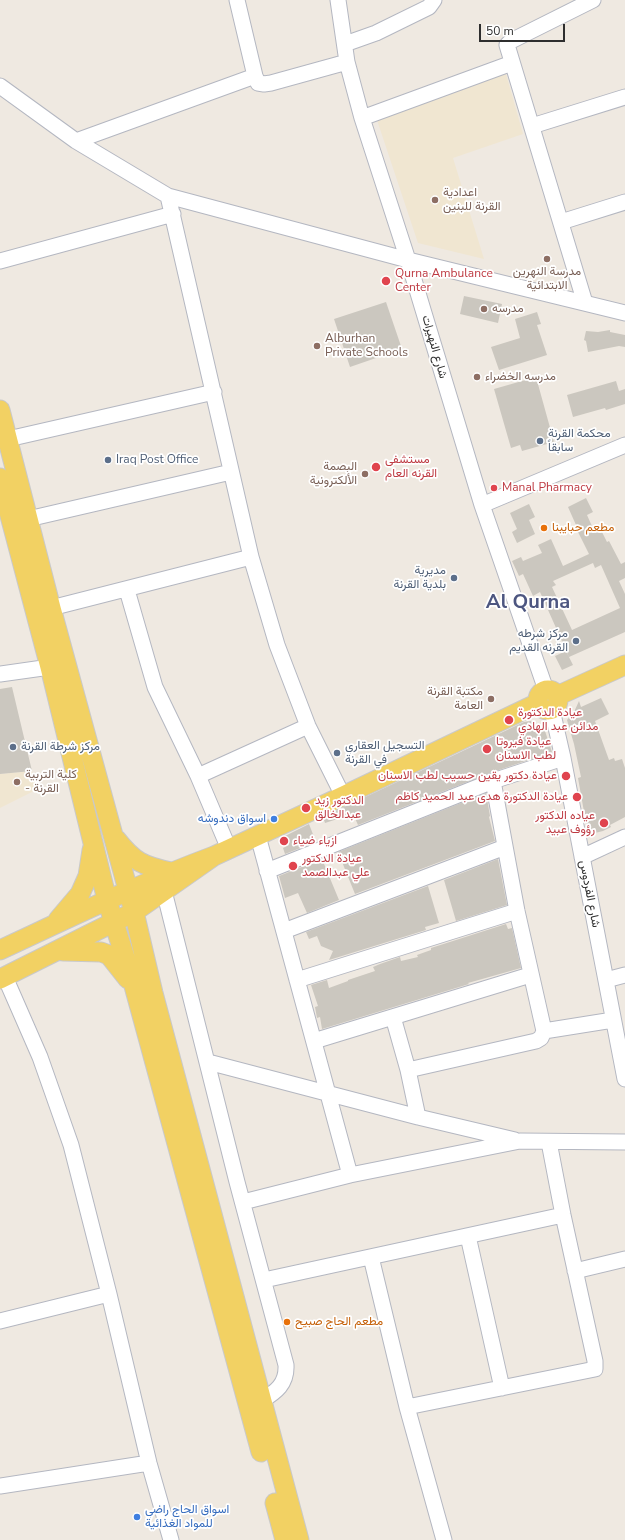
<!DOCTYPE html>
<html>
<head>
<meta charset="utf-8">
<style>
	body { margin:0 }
	#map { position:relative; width:625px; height:1540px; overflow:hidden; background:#efe9e1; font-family:"Nunito Sans",sans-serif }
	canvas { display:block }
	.scale { position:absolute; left:479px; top:24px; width:86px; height:18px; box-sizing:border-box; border:2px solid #2e2e2e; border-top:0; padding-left:5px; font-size:12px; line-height:14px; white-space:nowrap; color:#2e2e2e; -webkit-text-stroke:3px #fff; paint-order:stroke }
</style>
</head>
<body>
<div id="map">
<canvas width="625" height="1540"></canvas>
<div class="scale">50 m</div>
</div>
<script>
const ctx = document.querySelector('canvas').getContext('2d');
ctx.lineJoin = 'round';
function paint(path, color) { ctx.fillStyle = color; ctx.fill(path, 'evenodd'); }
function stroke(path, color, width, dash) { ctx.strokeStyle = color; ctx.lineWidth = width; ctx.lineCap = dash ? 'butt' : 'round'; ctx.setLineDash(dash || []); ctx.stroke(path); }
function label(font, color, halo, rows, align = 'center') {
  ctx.font = font + ' "Nunito Sans",Vazirmatn,sans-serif'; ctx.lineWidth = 3.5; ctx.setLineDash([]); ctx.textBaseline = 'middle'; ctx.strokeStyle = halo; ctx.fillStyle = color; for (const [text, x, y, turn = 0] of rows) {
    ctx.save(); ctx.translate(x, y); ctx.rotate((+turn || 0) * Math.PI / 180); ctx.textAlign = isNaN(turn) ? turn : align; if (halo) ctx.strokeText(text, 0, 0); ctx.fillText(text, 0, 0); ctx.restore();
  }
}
const education = new Path2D(`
	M506,74L523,134L453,158L484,259L418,243L376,117Z
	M32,771L36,790L0,808V774Z`);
const building = new Path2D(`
	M464,296L502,304L498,323L460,314Z
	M386,302L402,349L350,367L334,319Z
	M537,312L541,324L537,325L547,355L499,370L491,347L520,338L515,319Z
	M610,330V332L625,335V347L619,346L588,352L586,341L584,340L586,331L598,332Z
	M536,377L554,442L522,451L520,445L511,448L494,389Z
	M616,381L619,391L625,389V404L606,410L605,408L573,417L567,395Z
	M586,498L593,512L587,515L595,533L601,530L607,542L609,541L621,564L625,562V578L619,581L625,594V632L569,657L540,592L533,596L523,574L519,576L512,561L521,557L523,561L542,553L538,545L551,539L563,566L589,554L575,526L576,525L568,507ZM593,563L595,568L601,565L620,608L572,630L552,587L556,585L553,581Z
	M529,504L535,517L529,520L535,534L517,543L512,532L517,529L510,513Z
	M566,651L573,665L562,670L555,656Z
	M12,687L32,771L0,774V689Z
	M601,698L609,714L595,721L609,760L614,758L615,761L622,759L625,768V817L610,825L611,827L603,831L595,833L591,832L586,823L578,778L581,777L574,744L567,720L574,712L579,701L581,707Z
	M531,721L544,728L552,752L490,773L358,825L353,814L325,823L323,817L524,722Z
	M486,793L490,816L489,817L495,841L355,894L338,852Z
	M309,824L316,842L285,854L283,848L289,845L285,836Z
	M322,859L339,900L307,913L298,893L285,898L279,876Z
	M498,859L507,905L456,921L444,880Z
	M428,886L439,923L425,927L426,930L329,960L333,951L321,946L317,936L309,939L306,932Z
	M506,924L508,929L512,928L521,968L468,983L469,984L322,1029L320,1017L317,1018L315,1007L318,1006L311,985L327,980L329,988L348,981V980L375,971L373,967L380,964L400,957L401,961L418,957L417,955L431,950V948Z`);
const minor = new Path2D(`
	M237,0L255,76L258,83L264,84L271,83L347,62
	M338,0L347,62L362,118L408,260L482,505L546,690
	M345,44L376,33L429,7L434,0
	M0,86L76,141L168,196L408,260L625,313
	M362,118L512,63
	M532,126L625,97
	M76,141L255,76
	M168,196L251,557L277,645L308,726L343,796
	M561,222L625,202
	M0,261L173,214
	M585,303L507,45L511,41L593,0
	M8,439L214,392
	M482,505L625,445
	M28,519L231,472
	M127,590L155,687L198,776L229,849
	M51,608L251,557
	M0,674L50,667
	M552,710L563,758L625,1079
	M198,776L308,726
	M258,836L350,1175
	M582,857L625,837
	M267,871L493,781L563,758
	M164,891L237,1182L286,1365C287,1384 276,1392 261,1401
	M284,931L505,847
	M5,977L40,1057L71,1145L109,1294L149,1463L171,1540
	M297,980L517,911
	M606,980L625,975
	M393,1017L408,1070L418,1117
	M544,1031L613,1020
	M314,1041L530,975
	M208,1062L418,1117L515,1140
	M408,1070L536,1041L541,1038L544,1031L517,911L493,781
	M243,1202L350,1175L520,1141L625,1142
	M468,1236L502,1388
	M371,1257L407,1407L444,1540
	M575,1271L625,1259
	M264,1280L563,1215
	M0,1321L109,1294
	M407,1407L595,1369V1361L563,1215L549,1142
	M0,1486L149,1463`);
const major = new Path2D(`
	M0,410L51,608L134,912L153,993L299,1540
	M0,478L50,667L107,900L134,986L261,1452
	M538 700a10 10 0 1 1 20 0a10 10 0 1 1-20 0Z
	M557,696L625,665
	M116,839C134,862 143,866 171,872
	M214,856L343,796L538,703
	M58,920L80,894L88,876L92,850
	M0,950C71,917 141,883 214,856L134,912L0,979
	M63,951L101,952L109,955L128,979
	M275,1503L285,1540`);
const markers = [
	[435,200,4,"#8d6e63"],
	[547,259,4,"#8d6e63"],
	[386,281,5,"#e0444e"],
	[484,309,4,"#8d6e63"],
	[317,346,4,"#8d6e63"],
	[477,377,4,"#8d6e63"],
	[540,441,4,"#5c6f8a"],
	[108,460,4,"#5c6f8a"],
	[376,467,5,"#e0444e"],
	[365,474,4,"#8d6e63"],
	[494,488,4,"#e0444e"],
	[544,528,4,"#e8710a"],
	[454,578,4,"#5c6f8a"],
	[576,641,4,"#5c6f8a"],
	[491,699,4,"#8d6e63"],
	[509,720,5,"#e0444e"],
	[13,747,4,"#5c6f8a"],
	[487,749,5,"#e0444e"],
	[337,753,4,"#5c6f8a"],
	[566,776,5,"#e0444e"],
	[17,782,4,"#8d6e63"],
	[577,797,5,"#e0444e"],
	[306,808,5,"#e0444e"],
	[274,819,4,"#3f7fe0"],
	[604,823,5,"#e0444e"],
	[284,841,5,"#e0444e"],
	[293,866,5,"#e0444e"],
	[287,1322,4,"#e8710a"],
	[137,1517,4,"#3f7fe0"]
];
const educationNames = [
	["اعدادية",443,193],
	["القرنة للبنين",443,207],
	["مدرسة النهرين",547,272,"center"],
	["الابتدائية",547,286,"center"],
	["مدرسه",492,309],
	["Alburhan",325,339],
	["Private Schools",325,353],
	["مدرسه الخضراء",485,377],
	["البصمة",357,467,"right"],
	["الألكترونية",357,481,"right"],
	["مكتبة القرنة",483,692,"right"],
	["العامة",483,706,"right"],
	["كلية التربية",25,775],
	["- القرنة",25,789]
];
const healthNames = [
	["Qurna Ambulance",395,274],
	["Center",395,288],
	["مستشفى",385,460],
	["القرنه العام",385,474],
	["Manal Pharmacy",502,488],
	["عيادة الدكتورة",518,713],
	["مدائن عبد الهادي",518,727],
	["عيادة فيروتا",496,742],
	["لطب الاسنان",496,756],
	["عيادة دكتور يقين حسيب لطب الاسنان",557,776,"right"],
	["عيادة الدكتورة هدى عبد الحميد كاظم",568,797,"right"],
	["الدكتور زيد",315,801],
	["عبدالخالق",315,815],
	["عياده الدكتور",595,816,"right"],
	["رؤوف عبيد",595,830,"right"],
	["ازياء ضياء",293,841],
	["عيادة الدكتور",302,859],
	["علي عبدالصمد",302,873]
];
const streetNames = [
	["شارع النهيرات",434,347,74],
	["شارع الفردوس",589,894,79]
];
const serviceNames = [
	["محكمة القرنة",548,434],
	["سابقاً",548,448],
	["Iraq Post Office",116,460],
	["مديرية",446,571,"right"],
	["بلدية القرنة",446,585,"right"],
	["مركز شرطه",568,634,"right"],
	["القرنه القديم",568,648,"right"],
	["التسجيل العقاري",345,746],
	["في القرنة",345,760],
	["مركز شرطة القرنة",21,747]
];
const foodNames = [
	["مطعم حبايبنا",552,528],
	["مطعم الحاج صبيح",295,1322]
];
const shopNames = [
	["اسواق دندوشه",266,819],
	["اسواق الحاج راضي",145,1510,"left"],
	["للمواد الغذائية",145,1524,"left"]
];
const townNames = [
	["Al Qurna",528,603]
];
paint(education, '#f0e6d1');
paint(building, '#cbc7bf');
stroke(minor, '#b4b7c1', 17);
stroke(major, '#c9c9c9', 21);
stroke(minor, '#fff', 15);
stroke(major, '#f2d163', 19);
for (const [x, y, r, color] of markers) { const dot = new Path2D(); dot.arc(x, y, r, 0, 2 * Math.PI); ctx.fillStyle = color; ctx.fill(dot); stroke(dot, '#fff', 1.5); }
label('12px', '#785e54', '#fff', educationNames, 'left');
label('12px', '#be3a42', '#fff', healthNames, 'left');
label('12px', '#2e2e2e', '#fff', streetNames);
label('12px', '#4e5e75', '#fff', serviceNames, 'left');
label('12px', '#c56008', '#fff', foodNames, 'left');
label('12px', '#366cbe', '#fff', shopNames, 'right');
label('bold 20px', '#4d5680', '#fff', townNames);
</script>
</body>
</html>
